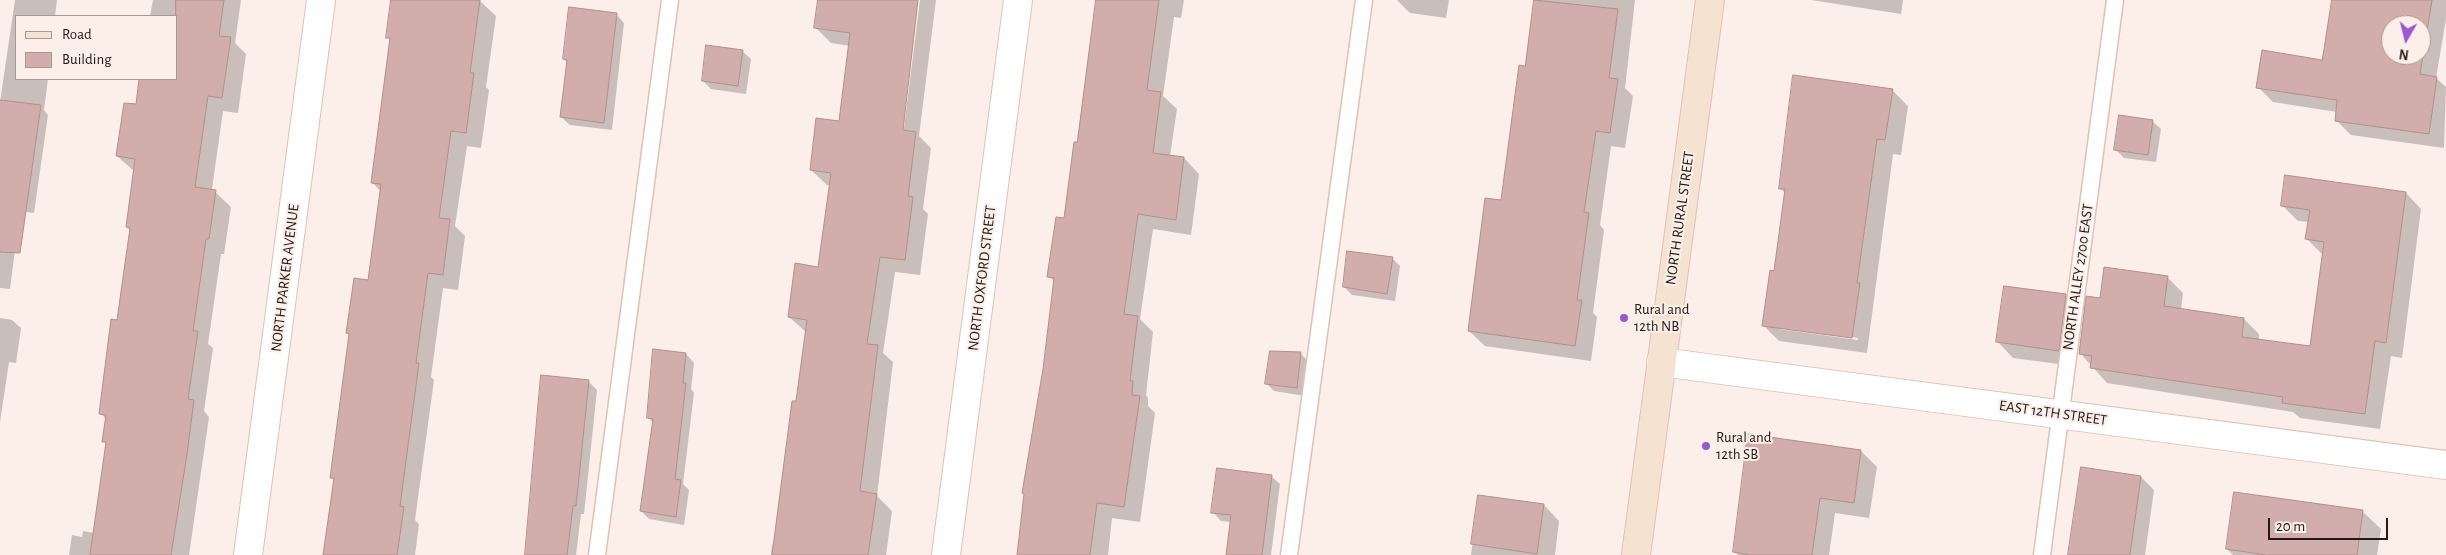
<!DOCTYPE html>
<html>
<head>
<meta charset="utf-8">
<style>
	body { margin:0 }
	#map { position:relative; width:2446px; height:555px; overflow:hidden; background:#fceee9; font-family:"Alegreya Sans",sans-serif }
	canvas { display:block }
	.legend { position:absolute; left:15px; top:15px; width:162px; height:65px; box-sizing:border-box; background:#fceee9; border:1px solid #a69994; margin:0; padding:6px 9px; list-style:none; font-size:15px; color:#241914 }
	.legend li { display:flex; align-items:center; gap:10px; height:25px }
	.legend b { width:25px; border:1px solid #a69994 }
	.north { position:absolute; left:2381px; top:15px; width:50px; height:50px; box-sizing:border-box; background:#fceee9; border:1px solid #a69994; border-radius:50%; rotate:188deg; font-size:14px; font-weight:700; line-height:20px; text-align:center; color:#241914 }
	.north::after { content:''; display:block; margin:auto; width:18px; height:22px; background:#9959cf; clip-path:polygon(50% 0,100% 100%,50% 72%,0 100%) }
	.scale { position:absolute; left:2268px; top:518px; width:120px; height:22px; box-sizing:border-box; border:2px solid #241914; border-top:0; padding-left:6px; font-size:15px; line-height:18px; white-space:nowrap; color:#241914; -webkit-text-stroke:4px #fceee9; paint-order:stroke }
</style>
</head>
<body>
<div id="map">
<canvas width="2446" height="555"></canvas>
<ul class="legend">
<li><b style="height:6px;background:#f6e2d1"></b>Road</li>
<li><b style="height:14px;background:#d1aeab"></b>Building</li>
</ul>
<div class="north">N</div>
<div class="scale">20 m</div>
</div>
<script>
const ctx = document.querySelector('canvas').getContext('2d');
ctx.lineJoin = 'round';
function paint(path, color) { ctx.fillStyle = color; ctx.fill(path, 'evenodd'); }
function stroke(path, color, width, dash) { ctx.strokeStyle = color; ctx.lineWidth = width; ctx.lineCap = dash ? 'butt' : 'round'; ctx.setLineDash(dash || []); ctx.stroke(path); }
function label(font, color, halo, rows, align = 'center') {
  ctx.font = font + ' "Alegreya Sans",sans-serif'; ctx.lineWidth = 4; ctx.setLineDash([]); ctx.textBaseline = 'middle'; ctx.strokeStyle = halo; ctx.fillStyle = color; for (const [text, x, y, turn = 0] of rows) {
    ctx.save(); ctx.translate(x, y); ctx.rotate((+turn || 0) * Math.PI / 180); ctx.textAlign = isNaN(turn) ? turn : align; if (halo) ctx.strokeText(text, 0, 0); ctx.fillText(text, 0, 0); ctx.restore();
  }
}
const shadow = new Path2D(`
	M15,0H57L55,16H16V79H48L44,110L48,115L34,213L20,211L10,289L0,288V102Z
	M153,0H241L235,43L246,54L238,113L223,111L212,189L231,207L224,254H221L208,344L213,348L204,411L209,417L189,555H69L72,535L82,537L83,531L95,533L107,445L104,441L107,420L100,413L118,321L131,231L127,227L135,172L117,156L137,106L141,79H176V16H150Z
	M392,0L480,1L496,16L486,87L489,90L481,148L467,146L455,226L465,236L458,290L443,288L431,377L434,380L415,520L419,524L415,555H325L335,481L331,477L350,336L347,333L369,282L381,192L372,182L391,41L388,37Z
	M819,0H917L901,136H903L920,0H936L919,136L931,148L923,209L928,214L920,275L895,272L883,353L893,362L877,496L892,511L886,555H771L772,545L775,546L807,333L789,317L819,268L830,186L827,185L811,170L840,123L850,46L831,43L816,28Z
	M1097,0H1184L1181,18L1174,17L1163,96L1177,109L1170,156L1184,158L1199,174L1191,235L1153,229L1140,319L1153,332L1146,395L1148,398V406L1155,413L1140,522L1112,518L1108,555H1018L1055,282L1049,276L1065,219L1078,144Z
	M1397,0H1449L1446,18L1410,13Z
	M1535,0H1635L1625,88L1633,96L1625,148L1611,146L1600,225L1604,230L1593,313L1597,317L1591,361L1485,346L1469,331L1502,202L1526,67Z
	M1811,0H1903L1901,14Z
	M2333,0H2446V19L2436,78L2446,87L2444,148L2351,135L2336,120L2337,112L2273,102L2258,87L2323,62ZM2391,25H2421V55H2391Z
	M616,14L624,23L612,130L570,125L561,117L568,63L564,59Z
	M742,51L751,59L746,94L711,89L703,81Z
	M1892,90L1908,106L1901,155L1893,154L1867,353L1779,341L1763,325L1775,272L1786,194L1780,188ZM1779,327L1858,338V340L1779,329Z
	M2152,121L2161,129L2156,162L2124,158L2115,149Z
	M2406,193L2421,209L2402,358L2391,356L2380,429L2300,418L2293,412L2107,383L2080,353L2101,299L2167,277L2183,293L2181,310L2244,319L2259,334V340L2311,348L2322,254L2307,239L2309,222L2298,221L2282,205Z
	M1392,258L1400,266L1395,301L1352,295L1344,287Z
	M2066,295L2081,311L2074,366L2013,358L1998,342Z
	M0,318L12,320L21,328L16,363L9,362L0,422Z
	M686,354L694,363L691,389L694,393L683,484L689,490L684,525L649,519L641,511L653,423L648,417Z
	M1301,354L1309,362L1305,396L1274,391L1266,383Z
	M588,381L597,390L584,514H581L576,555H526Z
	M1750,435L1861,451L1877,467L1869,518L1835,513L1829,555H1738L1735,552Z
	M2082,469L2141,477L2154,490L2145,555H2070Z
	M1271,476L1280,484L1271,555H1227L1232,522L1221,521L1213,512Z
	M1479,496L1544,505L1559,521L1555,555H1471Z
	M2362,511L2381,529L2377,555H2233L2227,549Z`);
const building = new Path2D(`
	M176,0H224L219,36L231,37L222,98L208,96L195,187L216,190L209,239H206L193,331H198L188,399L194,400L187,454L171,555H90L106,442H102L106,415L99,414L111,319L117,320L130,228L126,227L135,159L116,156L124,103L136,104L139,79H176Z
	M391,0H480L470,73H474L466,133L451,131L439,218L450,219L443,275L428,273L416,363H419L400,506L404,507L397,555H323L334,478H330L349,334L346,333L354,278L368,280L381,184L371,183L390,38H386Z
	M818,0H918L903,130L916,132L908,196L913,197L905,260L880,257L867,344L878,345L860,491L877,494L868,555H772L792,401H796L807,320L788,317L795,263L818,267L831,173L810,170L816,118L839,121L850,33L814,28Z
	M1096,0H1159L1147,90L1161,92L1153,153L1184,157L1176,220L1138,214L1124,314L1138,316L1130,381H1133L1132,395L1140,396L1124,507L1097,503L1090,555H1017L1024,494L1022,493L1043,369L1054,278L1047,277L1056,217L1064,218L1074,142H1077Z
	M1534,0L1618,9L1609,78L1618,79L1610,133L1596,131L1584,212L1589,213L1577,300H1582L1575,346L1468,331L1485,198L1501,200L1519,65L1525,66Z
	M2332,0H2432L2420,74L2437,77L2429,134L2335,121L2337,100L2256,88L2262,50L2322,60ZM2391,25H2421V55H2391Z
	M569,7L617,13L604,123L560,117L567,60L563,59Z
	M706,45L743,50L738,86L702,81Z
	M1793,75L1893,89L1885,140L1877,139L1857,283H1860L1852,338L1762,326L1770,270L1774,271L1785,189H1779Z
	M0,100L41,105L20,253L0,252Z
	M2119,115L2153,120L2148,155L2114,150Z
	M2285,175L2406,192L2386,343L2375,341L2365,414L2282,403L2283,397L2090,368L2092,356L2079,354L2086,296L2100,298L2104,267L2168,276L2164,306L2244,318L2242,337L2310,346L2324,242L2305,239L2310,210L2281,206Z
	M1347,251L1393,257L1387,294L1343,287Z
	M2004,286L2066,294L2059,351L1996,342Z
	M653,349L686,353L683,383H686L675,479L681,480L676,517L640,511L653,419L647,418Z
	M1270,351L1301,352L1297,388L1265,384Z
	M541,375L589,380L576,506H573L567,555H525Z
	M1748,434L1861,450L1854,503L1820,498L1812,555H1751L1733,552Z
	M2081,467L2141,476L2130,555H2068Z
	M1217,468L1272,475L1262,555H1226L1231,515L1211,513Z
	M2234,492L2363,510L2357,555H2266L2226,549Z
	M1478,495L1544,504L1537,554L1471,544Z`);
const service = new Path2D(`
	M597,555L670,0
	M1289,555L1364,0
	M2042,555L2115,0`);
const minor = new Path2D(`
	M1661,362L2446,465
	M248,555L321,0
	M946,555L1018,0`);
const secondary = new Path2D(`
	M1636,555L1710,0`);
const markers = [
	[1624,318,5,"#9959cf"],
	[1706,446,5,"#9959cf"]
];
const streetNames = [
	["NORTH RURAL STREET",1680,218,-82],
	["NORTH ALLEY 2700 EAST",2078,277,-82],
	["NORTH PARKER AVENUE",285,278,-83],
	["NORTH OXFORD STREET",982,278,-83],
	["EAST 12TH STREET",2053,413,8]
];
const poiNames = [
	["Rural and",1634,309],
	["12th NB",1634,326],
	["Rural and",1716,437],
	["12th SB",1716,454]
];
paint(shadow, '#0003');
paint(building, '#d1aeab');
stroke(building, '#b18f8c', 1);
stroke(service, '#e1c1b4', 19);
stroke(minor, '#e1c1b4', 30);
stroke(secondary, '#e1c1b4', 30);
stroke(service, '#fff', 16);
stroke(minor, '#fff', 28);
stroke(secondary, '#f6e2d1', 28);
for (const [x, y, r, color] of markers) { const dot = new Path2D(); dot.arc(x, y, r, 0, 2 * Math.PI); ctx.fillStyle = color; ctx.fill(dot); stroke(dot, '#fceee9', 2); }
label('15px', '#241914', '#fceee9', streetNames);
label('15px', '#241914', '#fceee9', poiNames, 'left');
</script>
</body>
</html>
